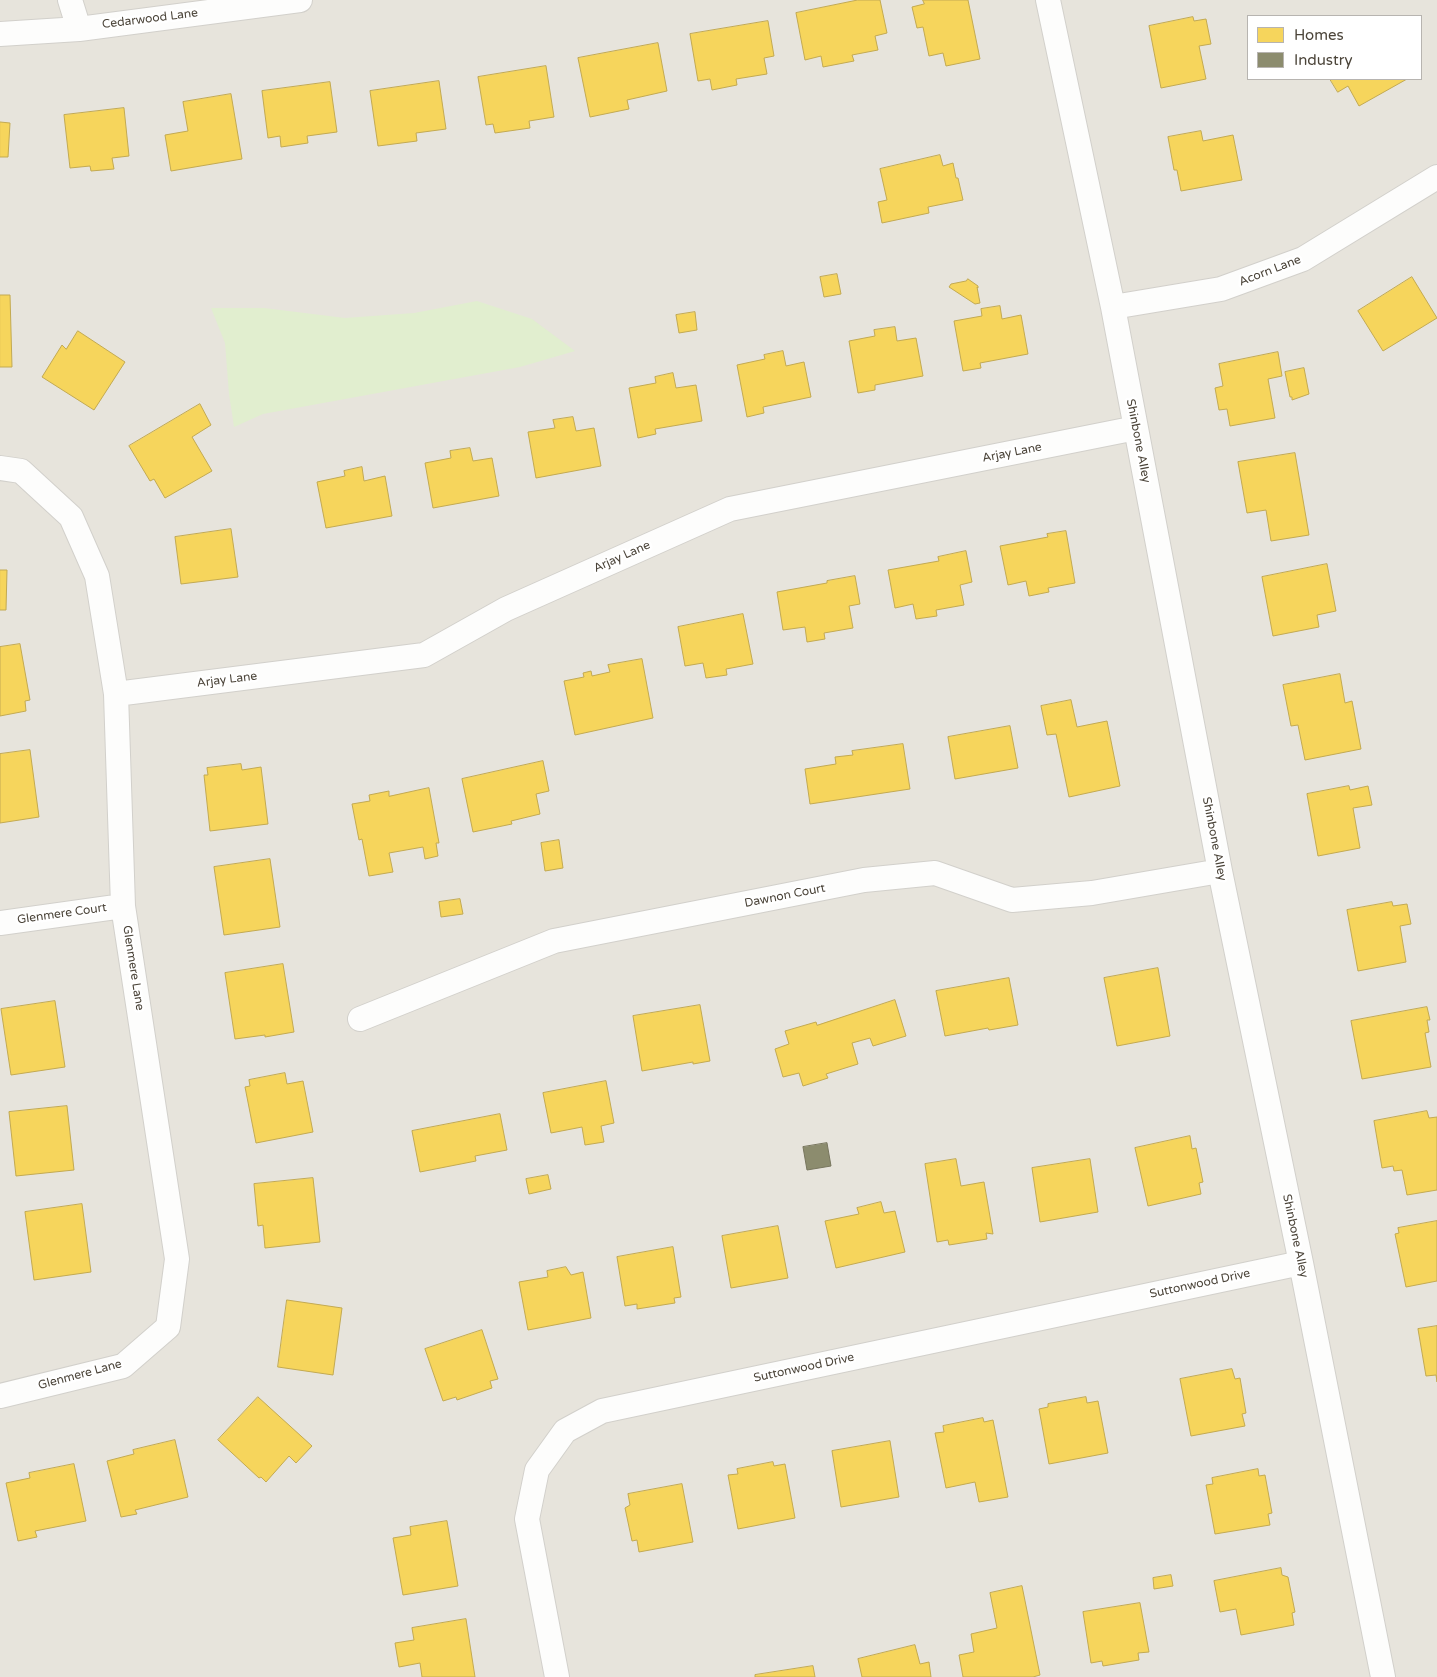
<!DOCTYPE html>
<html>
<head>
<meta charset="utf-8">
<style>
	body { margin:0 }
	#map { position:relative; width:1437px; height:1677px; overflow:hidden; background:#f4f2ee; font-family:"Varela Round",sans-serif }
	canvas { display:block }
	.legend { position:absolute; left:1247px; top:15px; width:175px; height:65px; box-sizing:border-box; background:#fff; border:1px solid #b7b4b0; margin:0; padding:6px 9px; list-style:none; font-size:15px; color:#4b4439 }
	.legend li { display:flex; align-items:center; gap:10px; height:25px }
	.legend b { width:25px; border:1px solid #b7b4b0 }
</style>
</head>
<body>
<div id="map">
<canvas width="1437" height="1677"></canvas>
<ul class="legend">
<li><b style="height:14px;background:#f6d55c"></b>Homes</li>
<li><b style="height:14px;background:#8c8c6e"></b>Industry</li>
</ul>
</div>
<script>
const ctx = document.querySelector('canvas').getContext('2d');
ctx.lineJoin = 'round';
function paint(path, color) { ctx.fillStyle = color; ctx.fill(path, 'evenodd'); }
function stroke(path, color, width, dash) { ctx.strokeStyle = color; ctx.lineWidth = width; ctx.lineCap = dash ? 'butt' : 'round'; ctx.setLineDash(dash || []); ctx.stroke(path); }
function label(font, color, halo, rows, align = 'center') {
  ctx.font = font + ' "Varela Round",sans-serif'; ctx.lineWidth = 5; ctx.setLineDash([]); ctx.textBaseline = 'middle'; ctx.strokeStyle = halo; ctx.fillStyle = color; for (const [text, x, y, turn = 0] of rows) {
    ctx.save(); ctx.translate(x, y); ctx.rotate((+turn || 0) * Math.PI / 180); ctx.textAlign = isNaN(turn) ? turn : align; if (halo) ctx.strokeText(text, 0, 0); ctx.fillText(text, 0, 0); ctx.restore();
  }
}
const residential = new Path2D(`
	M0,0H1437V1677H0ZM1248,16H1421V79H1248Z`);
const green = new Path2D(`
	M477,301L532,319L575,351L520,367L263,414L234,427L229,394L225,343L211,308H264L345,318L414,313Z`);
const homes = new Path2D(`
	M858,0H880L887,33L875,36L878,50L852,55L854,61L823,67L821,56L805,60L796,13Z
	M923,0H968L980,59L946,66L943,53L929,56L923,27L917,28L912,7L924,4Z
	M1193,17L1194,21L1206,19L1211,44L1199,46L1206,79L1161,88L1149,26Z
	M768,21L774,56L764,58L767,74L736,79L737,85L712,90L710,79L698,81L690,34Z
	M658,43L667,91L627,100L629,109L590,117L578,58Z
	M546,66L554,117L529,121L530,128L495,133L493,124L486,125L478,77Z
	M1330,79H1407L1359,106L1348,86L1338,92Z
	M439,81L446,129L416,133L417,141L378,146L370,91Z
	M330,82L337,132L307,136L308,143L281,147L280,136L268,138L262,91Z
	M231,94L242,159L171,171L165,135L188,131L183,102Z
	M124,108L129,156L112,158L114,169L91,171L90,166L70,168L64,115Z
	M0,122L10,123L8,157H0Z
	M1201,131L1203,141L1233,135L1242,180L1181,191L1177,170H1174L1168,137Z
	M940,155L943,166L953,163L956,178H958L963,200L928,207L929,213L882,223L878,202L887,200L880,169Z
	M837,274L841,294L824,297L820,277Z
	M1412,277L1437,318L1383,351L1358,311Z
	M968,279L978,286V288L977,287L980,303L975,304L949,287L951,284L966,281Z
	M0,295H10L12,367H0Z
	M1000,306L1002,319L1021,315L1028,354L980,363L981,368L963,371L954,321L982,316L981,309Z
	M695,312L697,330L679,333L676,315Z
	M895,327L897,341L916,338L923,376L875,385V390L858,393L849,341L875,336L874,330Z
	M78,331L125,362L94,410L42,377L62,345L66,349Z
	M783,351L786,366L804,362L811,397L763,407L764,413L747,417L737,365L765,359L764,355Z
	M1278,352L1282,376L1268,379L1275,418L1230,426L1227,409L1219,410L1215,388L1223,386L1219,364Z
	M1304,368L1309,394L1292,400V397H1290L1285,372Z
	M673,373L676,388L696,385L702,421L655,429L656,434L638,438L629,388L656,383L655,377Z
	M200,404L211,425L192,437L212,471L165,498L154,479L150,481L129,446Z
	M573,417L576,431L594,428L601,466L536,478L528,432L555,428L553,420Z
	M470,448L473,461L492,458L499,496L433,508L425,463L451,458L450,451Z
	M1295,453L1309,535L1271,541L1266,510L1247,513L1238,462Z
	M362,467L364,481L385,476L392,516L326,528L317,482L345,476L344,471Z
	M231,529L238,577L181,584L175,537Z
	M1066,531L1075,583L1048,588L1049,592L1029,596L1026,581L1008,585L1000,546L1048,537L1047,534Z
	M966,551L972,582L960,585L964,605L936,610L937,616L916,619L913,604L895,608L888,570L939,561L938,557Z
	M1327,564L1336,611L1317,615L1319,627L1273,636L1262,577Z
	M0,570H7L6,610H0Z
	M855,576L860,604L849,606L853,628L824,633L825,639L807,642L805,627L783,630L777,592L827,583V581Z
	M743,614L753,664L726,669L727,675L706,678L703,663L685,666L678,627Z
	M20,644L30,700L25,701L26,711L0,716V647Z
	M642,659L653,718L575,735L564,681L584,677L583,673L591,671L592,676L610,672L608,665Z
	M1340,674L1345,703L1352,701L1361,749L1305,760L1298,725L1291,726L1283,685Z
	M1071,700L1077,727L1107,721L1120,786L1069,797L1056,734L1047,735L1041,706Z
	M1010,726L1018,768L955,779L948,737Z
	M903,744L910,789L810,804L805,769L836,764L835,757L853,755L852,751Z
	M30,750L39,817L0,823V754Z
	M543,761L549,791L536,794L540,814L511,821L512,824L473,832L462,779Z
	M241,764L242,770L261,767L268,824L210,831L204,775H208L207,768Z
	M1349,786L1350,790L1368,786L1372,805L1353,808L1360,848L1318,856L1307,794Z
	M429,788L439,843H436L438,856L425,859L423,847L389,853L393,872L369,876L362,839L359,840L352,804L370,801L369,795L389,791V796Z
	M559,840L563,868L545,871L541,843Z
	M270,859L280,927L224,935L214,867Z
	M460,899L463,914L441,917L439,902Z
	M1392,902L1393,906L1407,904L1411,924L1400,926L1406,962L1358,971L1347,910Z
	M283,964L294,1032L265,1037V1035L235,1039L225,973Z
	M1158,968L1170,1036L1117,1046L1104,978Z
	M1009,978L1018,1025L989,1030L988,1028L945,1036L936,991Z
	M895,1000L906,1036L873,1046L870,1038L852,1043L858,1064L826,1074L828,1078L803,1086L799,1073L783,1077L775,1049L789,1044L785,1031L816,1022L817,1025Z
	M55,1001L65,1067L11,1075L1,1009Z
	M700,1005L710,1061L693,1064V1062L642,1071L633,1016Z
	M1427,1007L1430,1020H1427L1429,1032L1425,1033L1431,1067L1362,1079L1351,1021Z
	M285,1073L287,1084L303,1081L313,1132L256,1143L245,1087L250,1086L249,1080Z
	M606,1081L614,1123L601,1126L604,1142L585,1145L582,1127L551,1133L543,1093Z
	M67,1106L74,1170L16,1176L9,1112Z
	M1427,1111L1429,1118L1437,1117V1190L1407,1195L1402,1170L1394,1171L1393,1166L1382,1168L1374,1121Z
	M500,1114L507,1150L475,1156L476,1161L420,1172L412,1131Z
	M1190,1136L1192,1149L1196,1148L1203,1182L1199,1183L1201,1194L1148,1206L1135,1148Z
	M956,1159L961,1186L984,1182L993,1234L986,1233L987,1239L949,1245L948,1240L937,1242L925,1164Z
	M1090,1159L1098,1212L1040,1222L1032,1168Z
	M548,1175L551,1189L529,1194L526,1179Z
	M313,1178L320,1242L265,1248L263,1225L258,1226L254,1184Z
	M881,1202L884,1213L895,1211L905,1252L836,1268L825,1221L859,1214L857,1208Z
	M82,1204L91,1272L34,1280L25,1212Z
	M1437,1221V1281L1406,1287L1395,1234L1399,1233L1398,1228Z
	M778,1226L788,1278L731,1288L722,1236Z
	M673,1247L681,1297L674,1298L675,1303L637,1309V1304L625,1306L617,1257Z
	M566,1267L571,1275L583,1272L591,1318L528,1330L519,1282L548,1277L547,1271Z
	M287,1300L342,1308L333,1375L278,1367Z
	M1437,1326V1382L1436,1375L1426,1376L1418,1329Z
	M482,1330L498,1379L490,1381L492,1388L457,1400L456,1397L443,1401L425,1349Z
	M1232,1369L1235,1379L1240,1378L1246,1413L1242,1414L1245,1426L1191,1436L1180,1379Z
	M258,1397L312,1446L296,1463L289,1456L266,1482L261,1477L259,1478L218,1440Z
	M1086,1397L1087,1403L1098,1401L1108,1453L1049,1464L1039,1409L1048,1407V1404Z
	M983,1418L984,1422L993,1420L1008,1497L979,1502L975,1482L946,1488L935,1433L944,1432L943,1426Z
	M175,1440L188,1497L135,1510L137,1514L121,1517L107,1461L134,1454L133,1450Z
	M890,1441L899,1497L841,1507L832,1451Z
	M773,1462L774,1466L785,1464L795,1518L738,1529L728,1475L738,1474L737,1469Z
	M74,1464L86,1521L35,1531L37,1537L18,1541L6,1483L30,1478L29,1473Z
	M1258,1469L1259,1476L1265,1475L1272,1513L1268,1514L1270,1525L1215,1534L1206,1485L1213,1484L1212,1478Z
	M682,1484L693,1542L639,1552L637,1540L632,1541L625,1508L630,1505L628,1494Z
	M447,1521L458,1586L403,1595L393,1538L411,1535L410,1527Z
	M1281,1568L1282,1575L1288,1577L1295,1612L1292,1613L1294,1625L1241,1635L1236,1609L1220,1612L1214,1581Z
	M1171,1575L1173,1586L1154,1589L1153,1578Z
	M1022,1586L1040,1675L1033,1677H963L959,1655L974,1652L971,1634L997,1628L990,1593Z
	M1140,1603L1149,1652L1138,1653L1139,1660L1103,1666L1102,1661L1091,1663L1083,1612Z
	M466,1619L475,1677H422L420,1663L399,1667L395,1643L414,1640L412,1628Z
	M915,1645L920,1664L929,1662L931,1677H862L858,1659Z
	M813,1666L815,1677H755V1675Z`);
const industry = new Path2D(`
	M827,1143L831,1166L807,1170L803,1147Z`);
const street = new Path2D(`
	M70,0L79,29
	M1048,0L1113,307L1220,871L1301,1263L1383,1677
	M0,34L79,29L300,0
	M1113,307L1221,289L1303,259L1437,177
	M0,468L21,471L71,517L97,576L116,694L123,906L177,1259L168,1327L123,1366L0,1396
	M116,694L424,655L506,609L730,509L1136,428
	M0,923L123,906
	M360,1019L554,941L864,880L935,873L1012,900L1092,893L1220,871
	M557,1677L527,1519L537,1470L565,1431L602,1411L1301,1263`);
const streetNames = [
	["Cedarwood Lane",150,19,-7],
	["Acorn Lane",1270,271,-21],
	["Shinbone Alley",1138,441,79],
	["Arjay Lane",1012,453,-11],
	["Arjay Lane",622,557,-24],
	["Arjay Lane",227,680,-7],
	["Shinbone Alley",1214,839,79],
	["Dawnon Court",785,896,-11],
	["Glenmere Court",62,914,-8],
	["Glenmere Lane",133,968,81],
	["Shinbone Alley",1295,1236,78],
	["Suttonwood Drive",1200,1284,-12],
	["Suttonwood Drive",804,1368,-12],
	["Glenmere Lane",80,1375,-15]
];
paint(residential, '#e7e4dc');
paint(green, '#e1eecf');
paint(homes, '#f6d55c');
stroke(homes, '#c3aa52', 1);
paint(industry, '#8c8c6e');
stroke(industry, '#78765e', 1);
stroke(street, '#d2d0cb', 26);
stroke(street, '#fdfdfc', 24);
label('12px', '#4b4439', '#fff', streetNames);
</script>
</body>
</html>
